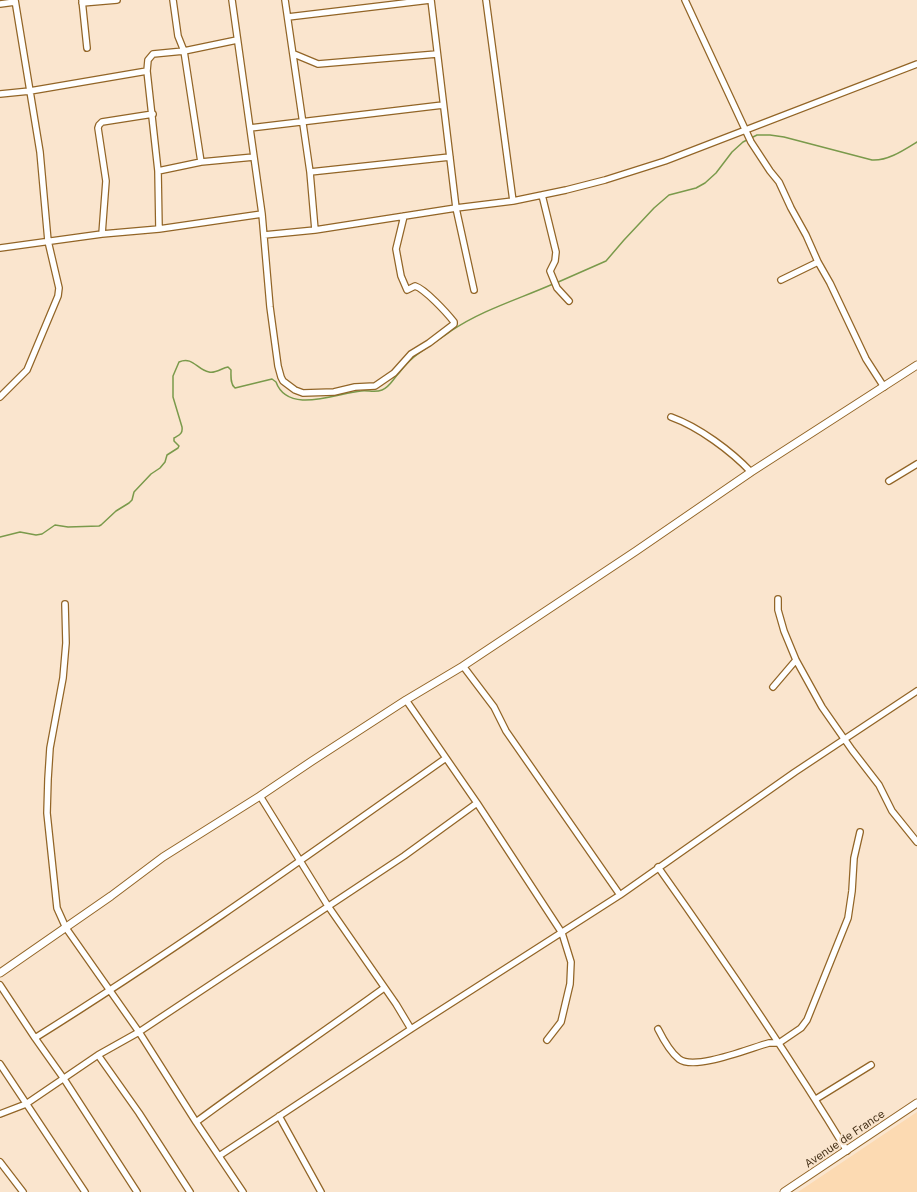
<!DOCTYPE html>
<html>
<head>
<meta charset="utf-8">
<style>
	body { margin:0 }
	canvas { display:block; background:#fae5ce }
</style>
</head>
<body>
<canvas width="917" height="1192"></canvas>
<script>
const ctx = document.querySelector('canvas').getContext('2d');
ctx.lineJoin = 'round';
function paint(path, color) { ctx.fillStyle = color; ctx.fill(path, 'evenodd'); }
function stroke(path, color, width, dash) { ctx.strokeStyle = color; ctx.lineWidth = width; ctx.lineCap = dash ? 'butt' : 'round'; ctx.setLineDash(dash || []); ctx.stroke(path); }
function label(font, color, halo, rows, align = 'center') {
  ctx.font = font + ' Inter,sans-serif'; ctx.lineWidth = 4; ctx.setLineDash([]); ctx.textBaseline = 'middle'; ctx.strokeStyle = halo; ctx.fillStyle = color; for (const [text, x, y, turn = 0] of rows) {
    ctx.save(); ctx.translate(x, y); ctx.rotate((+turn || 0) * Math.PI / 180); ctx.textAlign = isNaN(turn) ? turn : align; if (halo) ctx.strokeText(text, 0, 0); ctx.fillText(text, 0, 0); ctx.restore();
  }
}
const built = new Path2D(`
	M917,1112V1192H798Z`);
const stream = new Path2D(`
	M556,283L606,261L624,240L654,208L669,195L696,188L705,183L716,173L732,152L743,142L757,135H770L784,137L872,160C888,161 904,150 917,142
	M0,537L20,532L36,535L42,534L55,525L68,527L99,526L101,525L116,511L129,503L132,500L134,492L151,474L160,468L165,462L167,455L178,448L179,446L174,441V438C179,435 183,434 182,427L173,397V376L179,362C193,356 197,370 209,372C215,374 222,368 228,367L231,370C231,376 230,384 235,388L272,379L276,382C288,415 337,393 361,391C368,390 375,393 382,390C390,387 393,379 399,373C403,368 408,362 414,357C425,348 439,340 451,331C482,310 519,299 553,284`);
const minor = new Path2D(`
	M82,0L87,48
	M173,0L178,36L184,51L201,162
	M232,0L262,214L270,307L278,366L281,377L283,381L295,390L303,393L334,392L355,387L375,386L394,373L411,354L429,343L454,324V322C447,313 425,289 415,286L407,290L401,276L396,249L404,216
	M285,0L310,172L315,230
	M431,0L456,208L474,290
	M486,0L513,201
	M685,0L751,142L770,171L779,182L791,208L806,235L818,262L830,283L866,359L884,387
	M82,3L117,0
	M0,4L15,2
	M288,17L430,0
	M294,54L318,64L437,54
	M0,94L30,91L147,71
	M250,128L443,105
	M158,171L201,162L254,157
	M310,172L450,157
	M542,195L556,252L555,261L550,271L557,288L569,301
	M159,229L158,171L147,71L148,60L153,54L184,51L237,40
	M102,234L106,181L98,128L99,125L102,122L153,114
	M264,235L315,230L456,208L513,201L566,190L605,180L665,161L917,64
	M0,248L102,234L159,229L262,214
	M781,280L818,262
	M0,397L27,370L58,296L59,288L48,241L40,152L15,0
	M671,417C699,427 731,451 751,472
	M889,481L917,464
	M778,599V610L784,631L796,660L822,707L852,750L879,785L892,811L917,842
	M65,604L66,643L63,678L50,748L48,779L47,813L57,908L66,928L139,1032L196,1122L243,1192
	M463,666L494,707L506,731L620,895
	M773,687L796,660
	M406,700L477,803L562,933L571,962L570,984L561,1022L547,1040
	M260,796L328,906L396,1004L411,1029
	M658,867C724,960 788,1054 847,1151
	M0,985L35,1038L64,1079L137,1192
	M658,1029C663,1039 670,1052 679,1059C695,1071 750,1048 769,1043H779L801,1028L807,1020L848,918L852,891L854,858L860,832
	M35,1038C176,950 310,854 446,758
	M98,1055L139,1113L190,1192
	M0,1064L85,1192
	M816,1099L871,1065
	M0,1114L26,1104L98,1055L139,1032L404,856L477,803
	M279,1116L321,1192
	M196,1122C258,1076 322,1033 384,988
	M219,1156L411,1029L620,895L795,772L917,691
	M0,1162L23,1192`);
const tertiary = new Path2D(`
	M0,973L111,896L163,857L260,796L312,761L406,700L463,666L636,551L751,472L917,365
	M784,1192L917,1103`);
const streetNames = [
	["Avenue de France",845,1139,-34]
];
paint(built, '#fcdab2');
stroke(stream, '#7a9a4b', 1.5);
stroke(minor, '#926527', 8);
stroke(tertiary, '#926527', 9);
stroke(minor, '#fff', 5.5);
stroke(tertiary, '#fff', 7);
label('11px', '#463219', '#fae5ce', streetNames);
</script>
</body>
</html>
